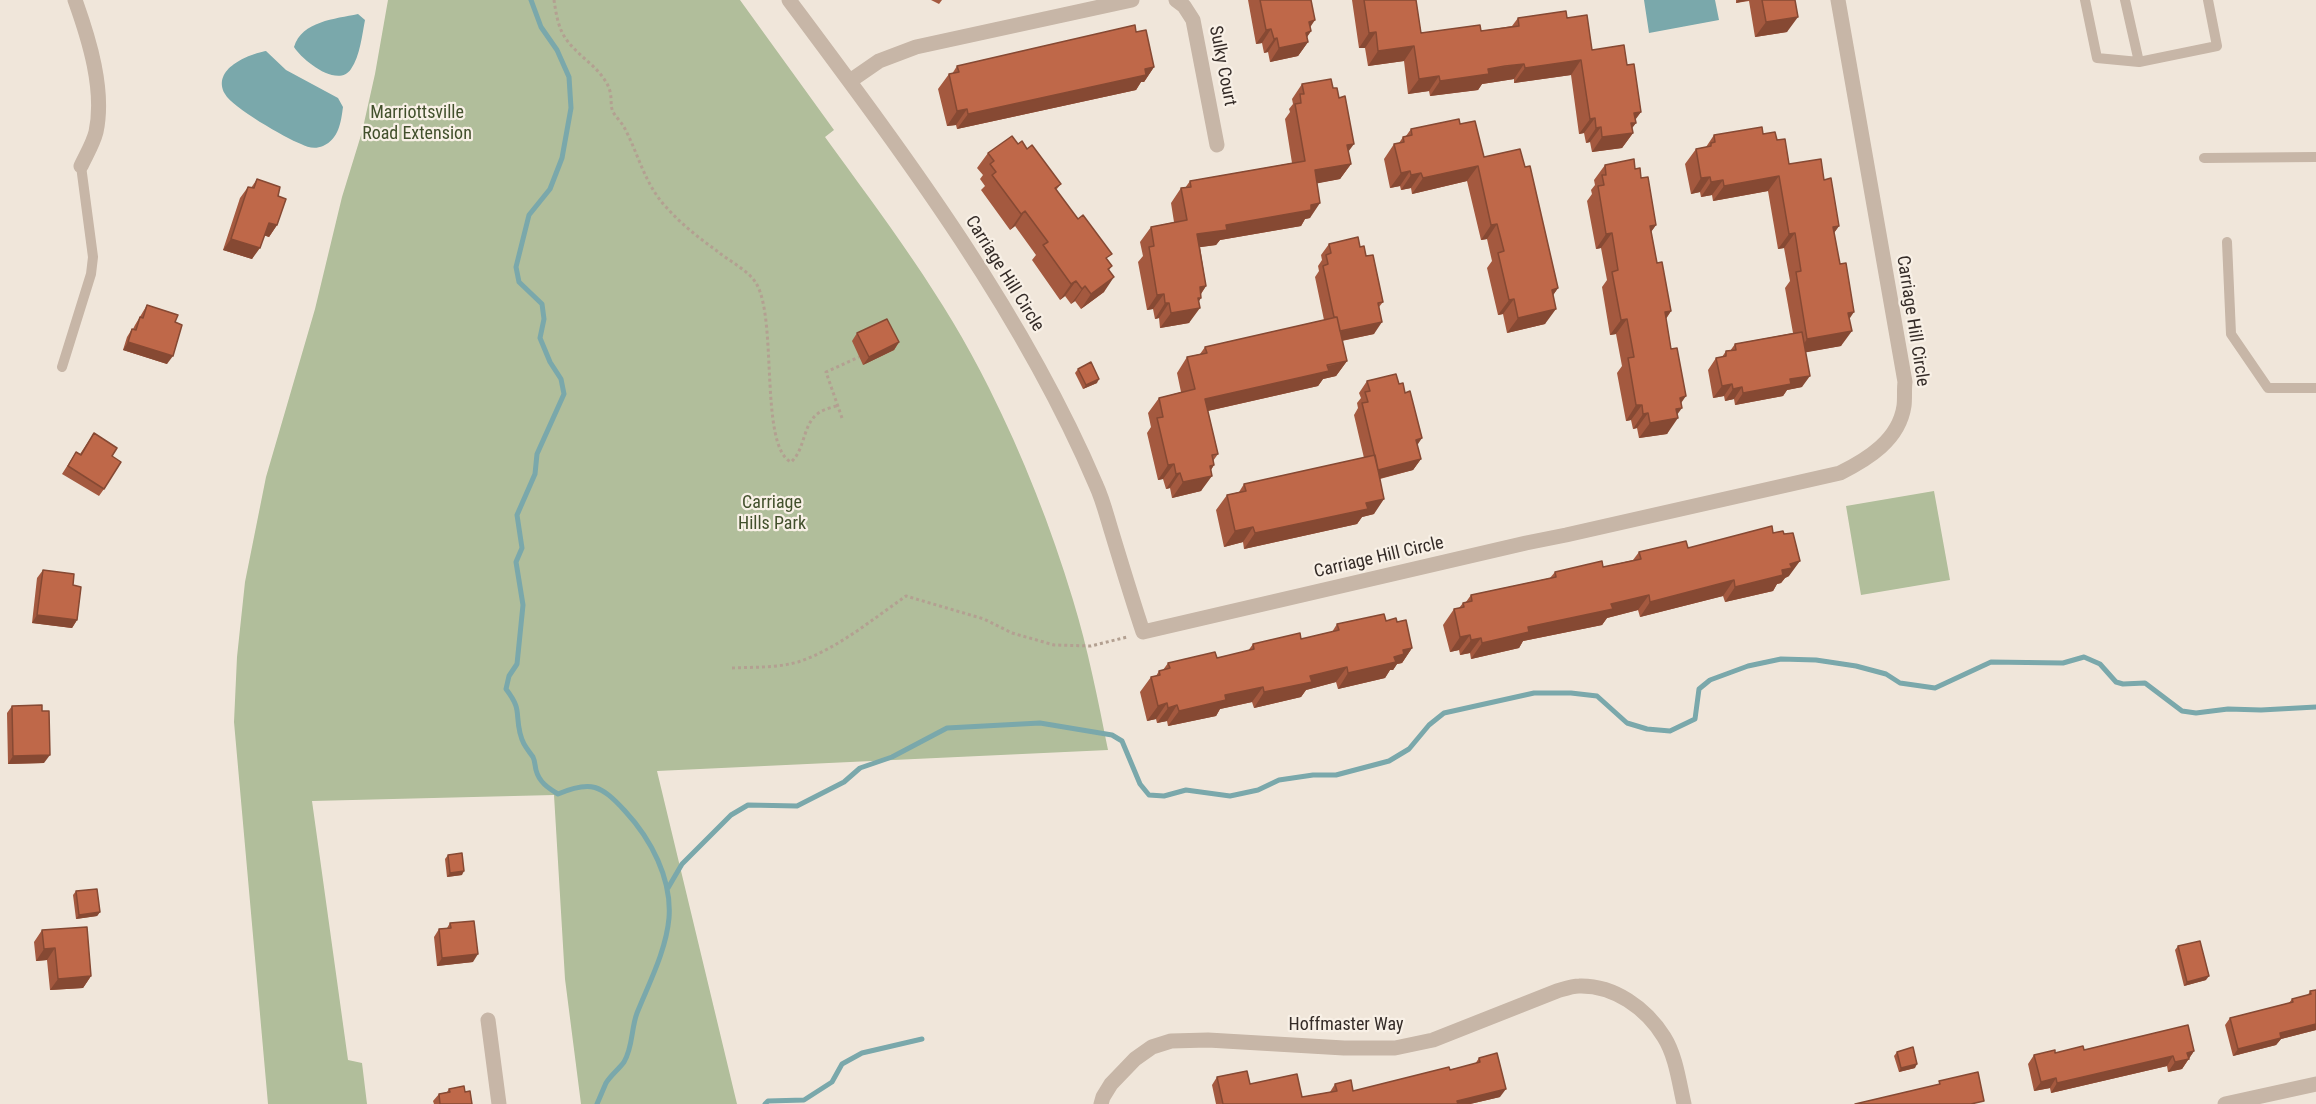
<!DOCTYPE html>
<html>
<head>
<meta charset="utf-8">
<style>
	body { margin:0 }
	canvas { display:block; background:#f0e6da }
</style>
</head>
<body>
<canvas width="2316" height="1104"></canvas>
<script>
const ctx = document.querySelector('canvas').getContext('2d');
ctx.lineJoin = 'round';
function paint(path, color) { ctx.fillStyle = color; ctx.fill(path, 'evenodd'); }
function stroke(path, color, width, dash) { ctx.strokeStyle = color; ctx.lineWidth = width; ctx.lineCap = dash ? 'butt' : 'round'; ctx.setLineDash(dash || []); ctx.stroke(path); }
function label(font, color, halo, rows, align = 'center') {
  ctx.font = font + ' "Roboto Condensed",sans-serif'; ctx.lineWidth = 4.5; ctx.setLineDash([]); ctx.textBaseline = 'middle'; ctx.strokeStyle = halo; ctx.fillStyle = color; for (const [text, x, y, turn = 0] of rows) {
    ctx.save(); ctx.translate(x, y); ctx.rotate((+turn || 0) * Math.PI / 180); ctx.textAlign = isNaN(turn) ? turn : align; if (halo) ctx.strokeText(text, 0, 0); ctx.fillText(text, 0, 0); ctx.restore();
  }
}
const green = new Path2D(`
	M388,0H740L834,130L825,137C883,217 945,298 989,388C1023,456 1051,527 1073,600C1088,649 1098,700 1108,750L657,771L737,1104H581L565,979L554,795L312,801L348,1060L362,1063L367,1104H268L234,722L237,657L245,582L266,477L315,309L342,197L362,132L375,74Z
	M1934,491L1950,580L1861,595L1846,506Z`);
const water = new Path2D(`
	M1644,0H1715L1719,20L1649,33Z
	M358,14L365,20C362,35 360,56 351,69C338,89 302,60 294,47C302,21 335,19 358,14Z
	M266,51L286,70L338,98L343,107C341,122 339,139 323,146C316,149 308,148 301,144C285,138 232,107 225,94C211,69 249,54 266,51Z`);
const stream = new Path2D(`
	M531,0L541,27L557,50L569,77L571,108L562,158L550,189L529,215L516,267L519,282L542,304L544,319L540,338L550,362L561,379L564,394L537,454L535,474L517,515L522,548L516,562L523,605L517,664L509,676L506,689C522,710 515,712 520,733C523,745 526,747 533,757C535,761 535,766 536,770C539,782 548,788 558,794C591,780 601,785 625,811C651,839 672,879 669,918C666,951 649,983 637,1013C631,1029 633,1047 624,1062C619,1069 611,1075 606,1083C603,1090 600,1097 597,1104
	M668,888L682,864L731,815L748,805L797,806L844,782L860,768L892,757L947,728L1040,723L1112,735L1122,741L1140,784L1149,795L1164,796L1186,790L1230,796L1258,790L1279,780L1313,775H1336L1389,761L1409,749L1429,725L1444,713L1534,693H1571L1597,696L1627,723L1647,729L1670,731L1695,719L1699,689L1710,680L1748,666L1781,659L1816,660L1856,666L1886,674L1900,683L1935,688L1991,662L2063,663L2084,657L2100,664L2116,682L2123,684L2145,683L2182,711L2196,713L2228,709L2261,710L2316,707
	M765,1104L768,1101L804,1100L832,1082L842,1064L862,1053L922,1039`);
const path = new Path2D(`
	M554,0C556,13 558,28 566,39C577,55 596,65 606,82C614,95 609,103 613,112C616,117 621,122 624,127C639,155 644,183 666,207C681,224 699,238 717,251C729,261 748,270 756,283C778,319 759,446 791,462C806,449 802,423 820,412C825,409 833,407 839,405
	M842,418L826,372L859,357
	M732,668C754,667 776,668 798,662C837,649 873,619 906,596L984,619L1012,633L1054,645L1091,646L1127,637`);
const lane = new Path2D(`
	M2085,0L2097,58L2139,62L2217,46L2208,0
	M2125,0L2139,62
	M2204,158L2316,157
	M2227,242L2231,334L2268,388H2316
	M62,367L91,274L93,257L81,166`);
const street = new Path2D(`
	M75,0C89,39 105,90 96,132C93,144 86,155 81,166
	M789,0C903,153 1021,309 1096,485C1103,500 1107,517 1112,533C1122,566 1132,599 1143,632L1526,543L1566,535L1840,473C1868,459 1899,440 1904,406C1905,398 1904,389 1905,382L1838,0
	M1176,0L1184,6L1193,20L1217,145
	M850,81L879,61L916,47L1132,0
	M488,1020L499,1104
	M1101,1104L1103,1097L1111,1084L1135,1059L1152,1047L1171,1041L1208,1040L1344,1048H1395L1433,1040L1557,991C1564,989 1572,986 1579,986C1614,985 1646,1008 1664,1037C1676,1056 1679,1082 1684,1104
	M2225,1104L2316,1084`);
const wall = new Path2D(`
	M931,0H942L939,4Z
	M1248,0H1311L1310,28L1311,31L1307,37L1308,42L1298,56L1270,62L1268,52L1264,53L1262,43L1256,44Z
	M1352,0H1416L1421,33L1481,31L1512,26L1518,18H1567L1592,50L1627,65L1641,112L1635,119L1636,123L1632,128L1633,133L1622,148L1592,152L1590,142L1586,143L1584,133L1579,134L1571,75L1514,83V79L1495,82L1482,84L1478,90L1430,96L1429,91L1408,94L1404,61L1368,66L1365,48H1359Z
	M1736,0H1795L1787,32L1755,37L1749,1L1736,3Z
	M1136,32L1154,67L1144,82H1141L1136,90L957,129L956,125L947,126L938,89L949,74H952L957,66Z
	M1302,84L1333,88L1348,151L1351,164L1340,179L1317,183L1310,218L1305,219L1301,226L1220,240L1216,245L1200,247L1206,286L1201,294L1199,301L1189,323L1160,328L1159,318L1155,319L1153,309L1147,310L1138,262L1143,256L1140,242L1151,227L1174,222L1171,203L1181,188H1185L1190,181L1292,163L1285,119L1290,112L1289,109L1293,104L1292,99Z
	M1460,124L1484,157L1525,167L1558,288L1553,295L1545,324L1507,333L1503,314L1498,315L1487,268L1492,261L1487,239L1481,240L1467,181L1412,194L1411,188L1401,190L1400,186L1390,188L1384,159L1394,144L1399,143L1403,137L1406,136L1411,129Z
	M1763,134L1777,140L1789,164L1824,180L1839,226L1834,233L1850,319L1841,346L1806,352L1802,387L1787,390L1783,396L1735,405L1734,399L1725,401L1724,396L1713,398L1708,370L1716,358L1722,357L1726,351H1730L1735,344L1793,333L1785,288L1790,281L1784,248L1778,249L1768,191L1713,201L1712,195L1701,197L1700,192L1691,194L1685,164L1696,149L1706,147L1714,135Z
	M1018,144L1027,149L1061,184L1056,190L1112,266L1109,270L1104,292L1081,309L1075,301L1071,304L1065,296L1060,300L1032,260L1036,255L1015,226L1010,230L981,190L985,186L980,179L983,175L977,168L988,153Z
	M1605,165L1635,169L1641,178L1656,225L1651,232L1657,263L1671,311L1666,319L1681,404L1677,414L1667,434L1639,438L1637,428L1633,429L1631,420L1626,421L1617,373L1622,366L1616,334L1610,335L1602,287L1607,280L1601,248L1596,249L1587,201L1592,194L1591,190L1595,185L1594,180Z
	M257,179L278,196L277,225L269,237L264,235L252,259L223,250L240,198L248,187L251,188Z
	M1329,244L1360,247L1366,256L1383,302L1379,307L1374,334L1342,341L1347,361L1336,376L1323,379L1318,386L1208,411L1218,454L1213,461L1214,465L1211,470L1201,491L1172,498L1170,488L1166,489L1163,479L1158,480L1147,433L1151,427L1148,413L1159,398L1181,392L1177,373L1187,357L1200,354L1205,347L1324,320L1315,277L1319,271L1318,266L1322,260L1321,255Z
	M147,305L175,322L167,364L123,350L127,337L132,329H133L135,325Z
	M857,333L899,342L894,350L863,365L852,341Z
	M1078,369L1097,383L1083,389L1075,373Z
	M1367,381L1399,384L1421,459L1413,470L1380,479L1374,514L1362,517L1357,524L1244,549L1243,542L1224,547L1216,510L1227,495L1239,492L1244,484L1364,458L1354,415L1358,408L1357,403L1361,398L1359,393Z
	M94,433L112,456L104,489L99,496L62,474L76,452L80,454Z
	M1773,533L1789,576L1785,578L1781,583L1777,584L1773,591L1725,602L1723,596L1640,617L1638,610L1607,618L1602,625L1523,641L1519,648L1471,659L1470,653L1460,655L1459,650L1450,652L1443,625L1454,609L1459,608L1463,603L1466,602L1471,595L1550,578L1555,572L1603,567L1633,560L1639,552L1688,548Z
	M43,570L73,585L77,620L72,628L32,623L37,578Z
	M1386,621L1397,622L1412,648L1402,663L1397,664L1393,670H1390L1385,678L1338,689L1336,682L1306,690L1301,697L1254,708L1252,702L1220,709L1216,716L1168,726L1167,721L1157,723L1156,719L1147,721L1140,692L1151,677L1156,676L1159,671L1163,670L1168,663L1217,658L1248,651L1253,644L1301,639L1332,632L1337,624Z
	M12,706L44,763L8,764L7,713Z
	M448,855L462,875L447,877L445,859Z
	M76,891L100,912L97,916L76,919L73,895Z
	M450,923L473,962L437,966L434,937L439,929L447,928Z
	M42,930L91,976L83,988L50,990L47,960L36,961L34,942Z
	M2178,946L2206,980L2184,986L2175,950Z
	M2316,990V1030L2281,1039L2276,1045L2233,1056L2225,1025L2230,1018L2289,1003L2292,999L2308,995L2310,991Z
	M2084,1050L2194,1051L2182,1069L2168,1072L2167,1066L2051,1093L2050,1088L2034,1091L2028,1064L2034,1055Z
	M1897,1052L1915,1068L1899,1072L1894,1056Z
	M1479,1058L1500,1097L1470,1104H1216L1212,1085L1217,1077L1302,1097L1330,1092L1335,1084L1353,1091L1475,1064Z
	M449,1089L465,1092L472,1104H434L433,1101L439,1094L447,1092Z`);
const shadedWall = new Path2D(`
	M1738,0H1750L1736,3Z
	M1798,17L1787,32L1755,37L1766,22Z
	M1315,20L1307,32L1311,31L1303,43L1308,42L1298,56L1270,62L1279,48L1309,22Z
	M1271,29L1262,43L1256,44L1266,30Z
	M1376,32L1365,48H1359L1369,33Z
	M1277,38L1268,52L1264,53L1274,39Z
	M1414,46L1404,61L1368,66L1378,51Z
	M1581,60L1571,75L1514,83L1525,68Z
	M1524,64L1514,79L1482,84L1478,90L1430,96L1440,81L1488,69Z
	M1154,67L1144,82H1141L1136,90L957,129L968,114Z
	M1439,76L1429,91L1408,94L1419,79Z
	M967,109L956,125L947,126L957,111Z
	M1641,112L1633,123H1636L1628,133H1633L1622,148L1592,152L1602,137L1634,113Z
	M1595,118L1584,133L1579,134L1590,119Z
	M1601,127L1590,142L1586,143L1596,128Z
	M1354,144L1343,159L1347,145Z
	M1351,164L1340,179L1304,186L1315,170Z
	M1478,166L1467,181L1412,194L1423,178Z
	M1410,171L1400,186L1390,188L1401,173Z
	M1421,173L1411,188L1401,190L1411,175Z
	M1779,176L1768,191L1713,201L1724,186Z
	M1710,177L1700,192L1691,194L1701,178Z
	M1723,180L1712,195L1701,197L1711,182Z
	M1320,203L1310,218L1305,219L1301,226L1220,240L1216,245L1187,249L1197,234L1226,225Z
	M1025,211L1015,226L1010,230L1021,214Z
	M269,223L277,225L269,237L260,234Z
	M1497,224L1487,239L1481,240L1491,225Z
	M1656,225L1645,240L1650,226Z
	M1839,226L1828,241L1833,227Z
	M1612,233L1601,248L1596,249L1606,234Z
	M1795,233L1784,248L1778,249L1789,234Z
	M231,239L260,248L252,259L223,250Z
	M1114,277L1104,292L1081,309L1091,294Z
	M1076,281L1065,296L1060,300L1071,284Z
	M1085,286L1075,301L1071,304L1082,289Z
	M1206,286L1196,301L1200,287Z
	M1558,288L1547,304L1552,290Z
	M1164,294L1153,309L1147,310L1157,295Z
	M1198,298H1201L1194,309L1200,308L1189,323L1160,328L1171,313Z
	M1514,299L1503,314L1498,315L1509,300Z
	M1165,303H1169L1159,318L1155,319Z
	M1556,309L1545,324L1507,333L1518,318Z
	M1671,311L1660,327L1665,312Z
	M1854,312L1844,327L1848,313Z
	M1627,319L1616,334L1610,335L1621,320Z
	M1382,322L1374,334L1330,343L1338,332Z
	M1852,331L1841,346L1797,354L1807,339Z
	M128,342L173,356L167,364L123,350Z
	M899,342L894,350L863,365L869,357Z
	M1347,361L1336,376L1323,379L1318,386L1194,414L1205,399Z
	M1810,376L1802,387L1787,390L1783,396L1735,405L1743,393L1790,379Z
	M1099,379L1097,383L1083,389L1086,385Z
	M1732,384L1724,396L1713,398L1722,386Z
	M1742,387L1734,399L1725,401L1733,389Z
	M1686,396L1677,409L1682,408L1674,419L1678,418L1667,434L1639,438L1650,423L1680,398Z
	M1636,405H1642L1631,420L1626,421Z
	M1648,413L1637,428L1633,429L1643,414Z
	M1422,438L1414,450L1416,440Z
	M1421,459L1413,470L1370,481L1378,470Z
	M1174,464L1163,479L1158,480L1168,465Z
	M1214,465L1206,477L1212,476L1201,491L1172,498L1183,482L1210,466Z
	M1180,473L1170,488L1166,489L1176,474Z
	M1384,499L1374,514L1362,517L1357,524L1244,549L1255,533L1366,503Z
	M1253,527L1243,542L1224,547L1235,531Z
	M1800,561L1789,576L1785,578L1781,583L1777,584L1773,591L1725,602L1735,587L1782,570L1790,564Z
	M1734,580L1723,596L1640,617L1650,602Z
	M1649,595L1638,610L1607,618L1602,625L1523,641L1519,648L1471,659L1482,643L1528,627L1611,604Z
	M37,615L77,620L72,628L32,623Z
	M1470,635L1459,650L1450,652L1460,637Z
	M1481,638L1470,653L1460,655L1471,640Z
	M1412,648L1402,663L1397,664L1393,670H1390L1385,678L1338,689L1348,673L1394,657L1403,650Z
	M1347,667L1336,682L1306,690L1301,697L1254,708L1264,692L1310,676Z
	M1263,687L1252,702L1220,709L1216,716L1168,726L1179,711L1225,695Z
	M1167,703L1156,719L1147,721L1158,706Z
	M1177,705L1167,721L1157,723L1168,708Z
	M50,755L44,763L8,764L13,756Z
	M464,871L462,875L447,877L450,873Z
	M100,912L97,916L76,919L79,915Z
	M55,948L47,960L36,961L44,949Z
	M478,954L473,962L437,966L442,958Z
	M91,976L83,988L50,990L58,979Z
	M2209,976L2206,980L2184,986L2187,982Z
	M2316,1024V1030L2281,1039L2276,1045L2233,1056L2238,1049L2280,1033Z
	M2194,1051L2182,1069L2168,1072L2175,1062L2187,1053Z
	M2173,1056L2167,1066L2051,1093L2057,1083Z
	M1917,1064L1915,1068L1899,1072L1901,1068Z
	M2056,1078L2050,1088L2034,1091L2041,1082Z
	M1506,1089L1500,1097L1470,1104H1455L1457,1101Z`);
const building = new Path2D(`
	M1260,0H1311L1315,20L1309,22L1311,31L1306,33L1308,42L1279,48L1277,38L1274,39L1271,29L1266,30Z
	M1364,0H1416L1421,33L1480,25L1481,31L1519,26L1518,18L1566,11L1567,18L1587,15L1592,50L1624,45L1627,65L1634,64L1641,112L1634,113L1636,123H1631L1633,133L1602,137L1601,127L1596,128L1595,118L1590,119L1581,60L1525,68L1524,64L1505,66L1488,69L1489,74L1440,81L1439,76L1419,79L1414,46L1378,51L1376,32L1369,33Z
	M1762,0H1795L1798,17L1766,22Z
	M1135,25L1136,32L1146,30L1154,67L1145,69L1146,75L968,114L967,109L957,111L949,74L959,72L957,66Z
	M1331,79L1333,88H1337L1339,98L1345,96L1354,144L1347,145L1351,164L1315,170L1320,203L1311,205V210L1226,225L1227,230L1197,234L1206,286L1200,287L1201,298H1198L1200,308L1171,313L1169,303H1165L1164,294L1157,295L1149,247L1154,246L1151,227L1187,220L1181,188L1191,187L1190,181L1305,161L1295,104L1301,103L1300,94H1304L1302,84Z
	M1459,119L1460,124L1475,121L1484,157L1520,149L1525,167L1530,166L1558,288L1552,290L1556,309L1518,318L1514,299L1509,300L1498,253L1504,251L1497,224L1491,225L1478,166L1423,178L1421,173L1411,175L1410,171L1401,173L1394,144L1404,142L1403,137L1412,135L1411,129Z
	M1762,127L1763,134L1775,132L1777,140L1785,139L1789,164L1821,159L1824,180L1831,178L1839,226L1833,227L1840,264L1846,263L1854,312L1848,313L1852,331L1807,339L1796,272L1801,271L1795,233L1789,234L1779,176L1724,186L1723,180L1711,182L1710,177L1701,178L1696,149L1711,146V143L1715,142L1714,135Z
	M1012,136L1018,144L1022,141L1027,149L1032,145L1061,184L1055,188L1078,219L1083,215L1112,254L1106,258L1112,266L1108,269L1114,277L1091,294L1085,286L1082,289L1076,281L1071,284L1043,245L1048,242L1025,211L1021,214L992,175L996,172L990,164L994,161L988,153Z
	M1634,159L1635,169L1640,168L1641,178L1648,177L1656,225L1650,226L1657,263L1662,262L1671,311L1665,312L1671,349L1677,348L1686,396L1680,398L1682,408L1676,409L1678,418L1650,423L1648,413L1643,414L1642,405H1636L1628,358L1634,357L1627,319L1621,320L1612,272L1618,270L1612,233L1606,234L1598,186L1604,185L1602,175H1606L1605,165Z
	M257,179L280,187L278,196L286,199L277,225L269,223L260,248L231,239L248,187L254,188Z
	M1358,237L1360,247L1364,246L1366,256L1373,255L1383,302L1378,303L1382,322L1340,331L1337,317H1334L1323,266L1328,264L1326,255L1331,253L1329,244Z
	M147,305L178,315L175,322L182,325L173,356L128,342L132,329L136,330L140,317L143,318Z
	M1337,317L1347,361L1327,365L1329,371L1205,399L1218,454L1212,455L1214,465L1210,466L1212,476L1183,482L1180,473L1176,474L1174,464L1168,465L1157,418L1163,417L1159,398L1195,389L1187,357L1207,353L1205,347Z
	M887,319L899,342L869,357L857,333Z
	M1802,332L1810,376L1790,379L1791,384L1743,393L1742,387L1733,389L1732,384L1722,386L1716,358L1726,356V351L1736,350L1735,344Z
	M1091,362L1099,379L1086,385L1078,369Z
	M1396,374L1399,384L1403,383L1405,393L1410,391L1422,438L1416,440L1421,459L1378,470L1362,403L1368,402L1365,392L1370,391L1367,381Z
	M94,433L117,448L112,456L121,462L104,489L68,466L76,452L81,455Z
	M1375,455L1384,499L1366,503L1368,509L1255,533L1253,527L1235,531L1227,495L1246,491L1244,484Z
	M1772,526L1773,533L1783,531L1784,534L1793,533L1800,561L1790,564L1792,568L1782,570L1783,575L1735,587L1734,580L1650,602L1649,595L1611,604L1613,609L1528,627L1529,632L1482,643L1481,638L1471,640L1470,635L1460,637L1454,609L1464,607L1463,603L1472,601L1471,595L1556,577L1555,572L1602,561L1603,567L1641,559L1639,552L1686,541L1688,548Z
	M43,570L74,574L73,585L81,587L77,620L37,615Z
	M1384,614L1386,621L1396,618L1397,622L1406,620L1412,648L1403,650L1404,654L1394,657L1396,662L1348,673L1347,667L1310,676L1312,682L1264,692L1263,687L1225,695L1226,700L1179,711L1177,705L1168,708L1167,703L1158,706L1151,677L1160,675L1159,671L1170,668L1168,663L1215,652L1217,658L1254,649L1253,644L1300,633L1301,639L1339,630L1337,624Z
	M42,705V711H49L50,755L13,756L12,706Z
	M462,853L464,871L450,873L448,855Z
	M97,889L100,912L79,915L76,891Z
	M474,921L478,954L442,958L439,929L451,928L450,923Z
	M87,927L91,976L58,979L55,948L44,949L42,930Z
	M2200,941L2209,976L2187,982L2178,946Z
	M2316,990V1024L2280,1033L2281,1038L2238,1049L2230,1018L2293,1002L2292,999L2311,994L2310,991Z
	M2188,1025L2194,1051L2187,1053L2189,1059L2175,1062L2173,1056L2057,1083L2056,1078L2041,1082L2034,1055L2055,1050V1053L2083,1046L2084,1050Z
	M1913,1047L1917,1064L1901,1068L1897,1052Z
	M1497,1053L1506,1089L1457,1101L1458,1104H1223L1217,1077L1247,1071L1250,1084L1297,1074L1302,1097L1337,1091L1335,1084L1351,1080L1353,1091L1449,1067L1450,1070L1480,1062L1479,1058Z
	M1978,1072L1984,1101L1971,1104H1855L1940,1084L1939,1081Z
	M464,1086L465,1092L470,1091L472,1104H440L439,1094L450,1092L449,1089Z`);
const streetNames = [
	["Sulky Court",1222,66,79],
	["Carriage Hill Circle",1004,274,58],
	["Carriage Hill Circle",1912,321,81],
	["Carriage Hill Circle",1379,558,-13],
	["Hoffmaster Way",1346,1025]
];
const parkNames = [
	["Marriottsville",417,113],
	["Road Extension",417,134],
	["Carriage",772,503],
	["Hills Park",772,524]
];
paint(green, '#b1be9b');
paint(water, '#7aa8ab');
stroke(stream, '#7aa8ab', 5);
stroke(path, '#b3a091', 3, [3, 3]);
stroke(lane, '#c7b6a7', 10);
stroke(street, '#c7b6a7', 15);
paint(wall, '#a4593f');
paint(shadedWall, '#864933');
paint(building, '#bf6849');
stroke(building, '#864933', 1.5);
label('18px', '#342b27', '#f8f0e6', streetNames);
label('18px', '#42502c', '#f8f0e6', parkNames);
</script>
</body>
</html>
